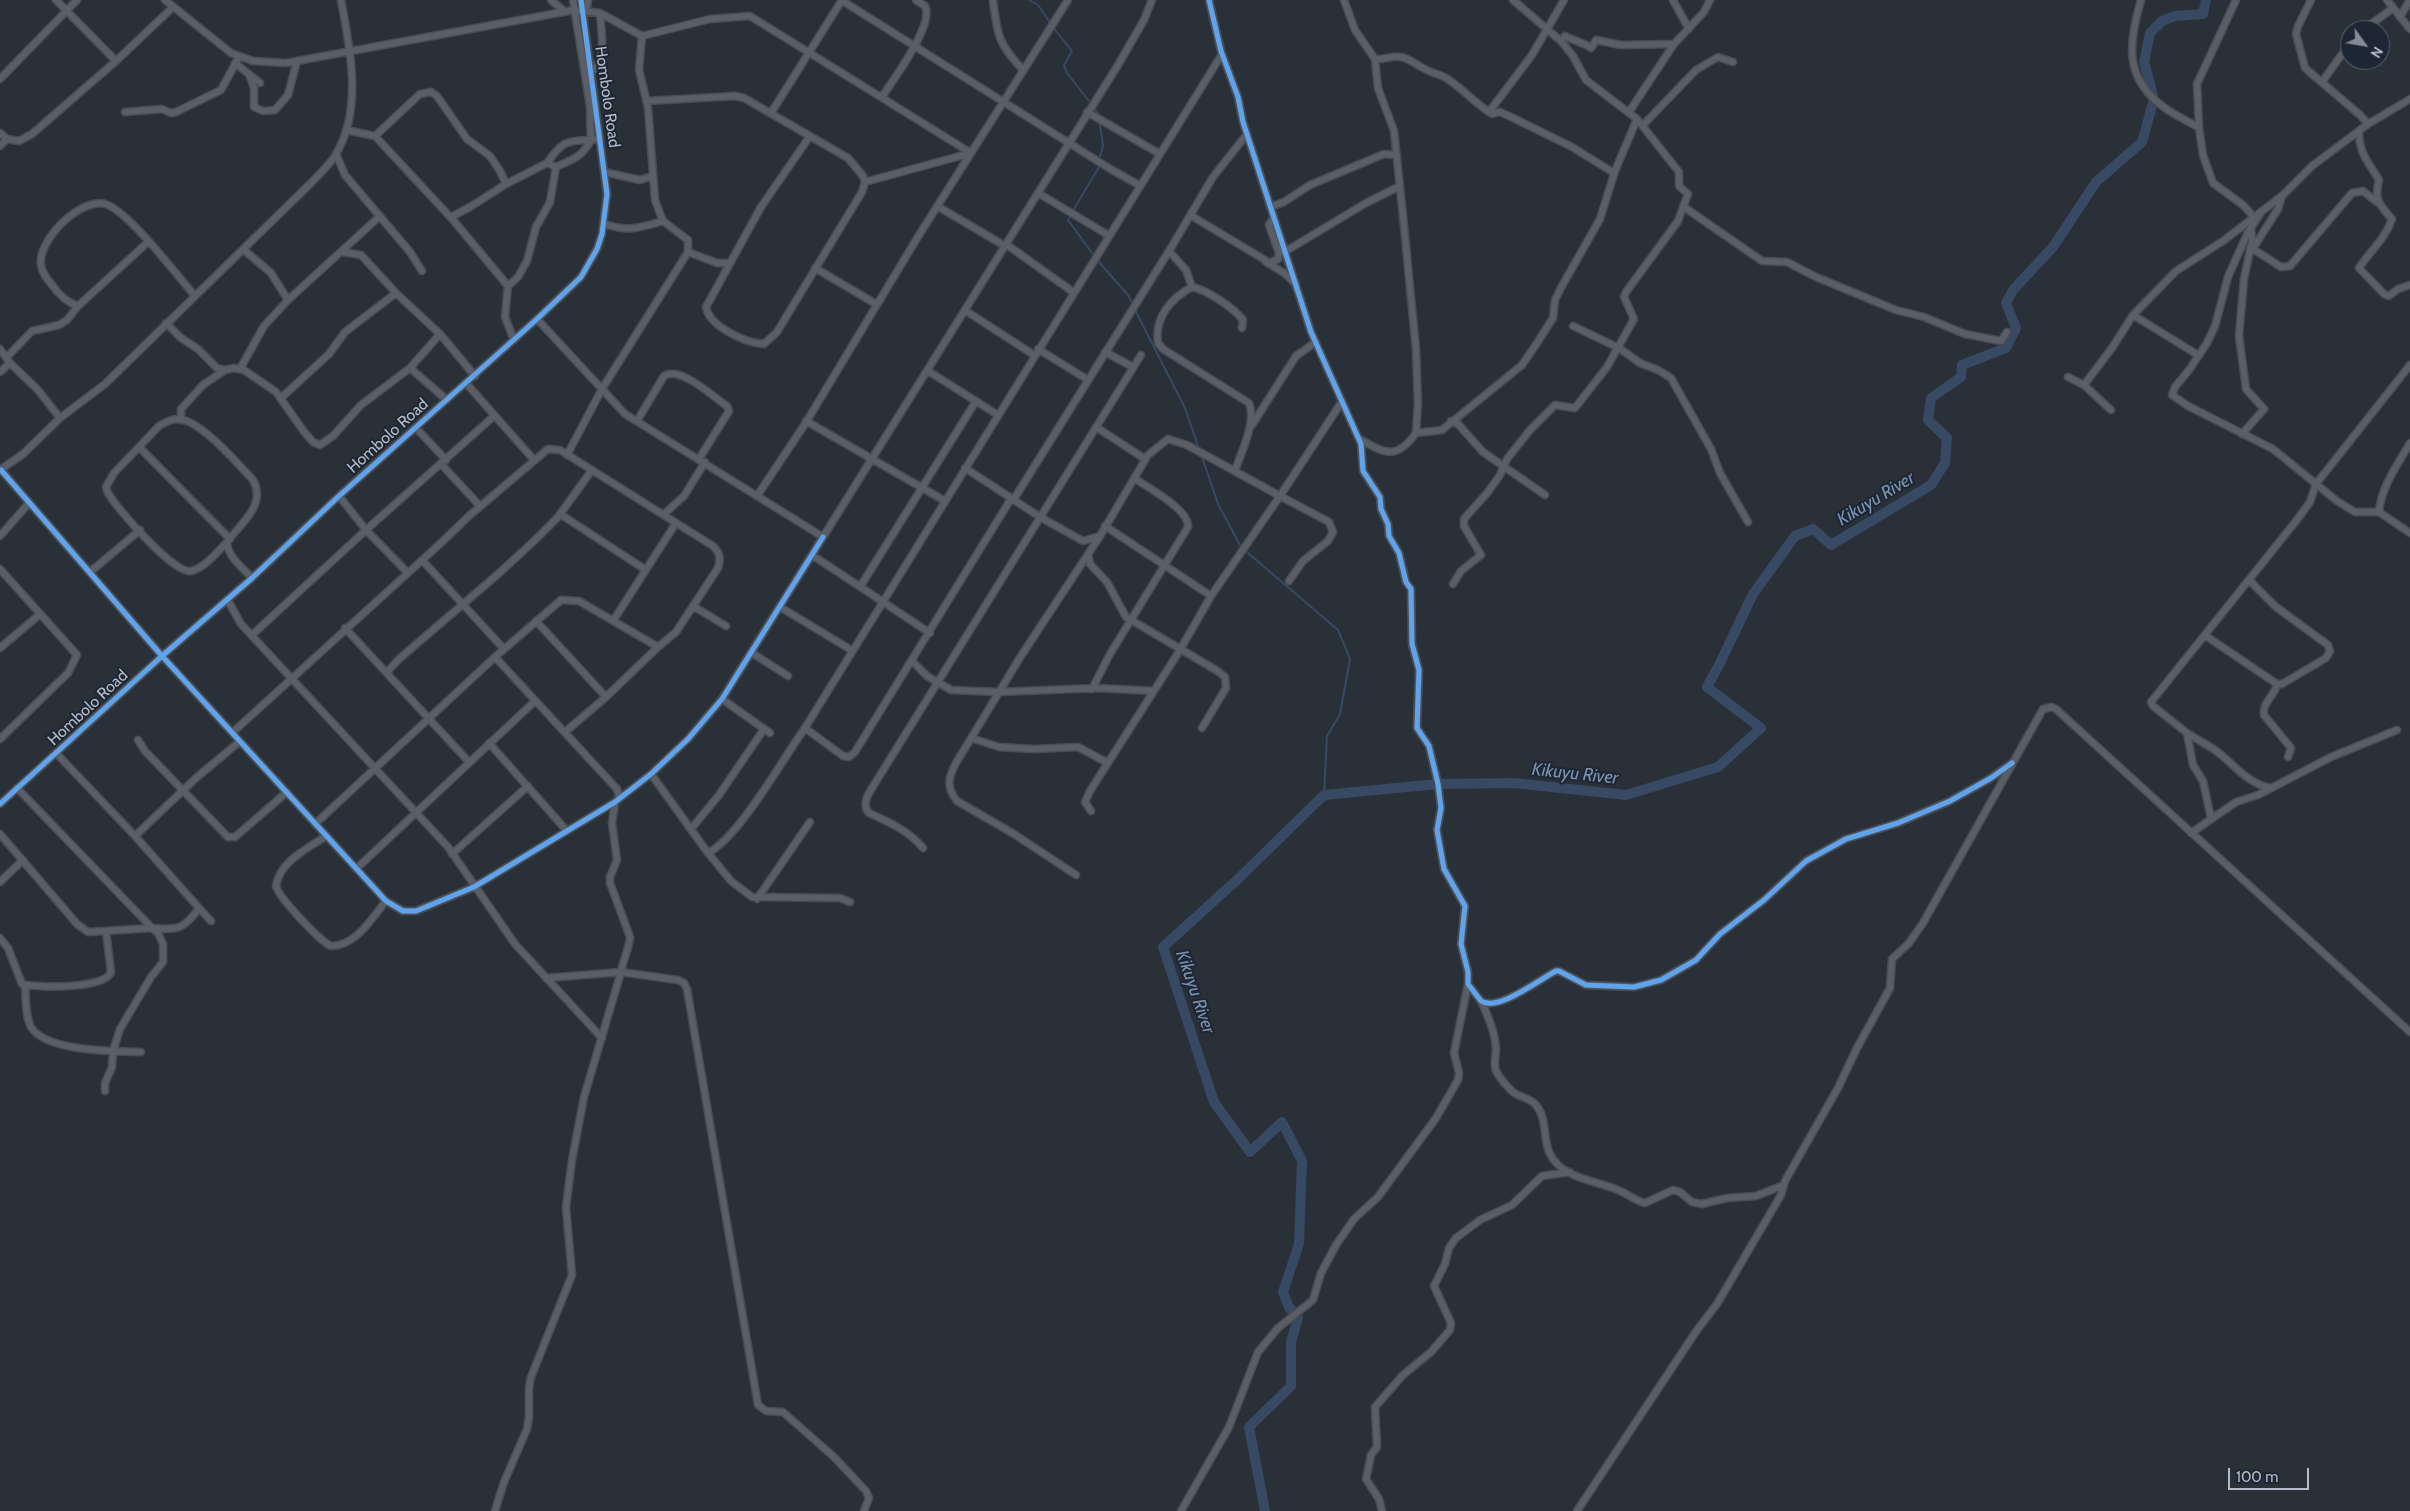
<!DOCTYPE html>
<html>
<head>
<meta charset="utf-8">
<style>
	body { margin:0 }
	#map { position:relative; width:2410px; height:1511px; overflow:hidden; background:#2a3038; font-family:Cabin,sans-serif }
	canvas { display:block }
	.north { position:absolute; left:2340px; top:20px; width:50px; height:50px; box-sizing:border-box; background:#1d2633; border:1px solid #59626f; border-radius:50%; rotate:122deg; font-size:14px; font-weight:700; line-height:20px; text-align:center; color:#b4bcc9 }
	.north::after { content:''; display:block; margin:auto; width:18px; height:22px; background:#848b96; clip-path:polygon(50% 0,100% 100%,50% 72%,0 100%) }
	.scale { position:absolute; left:2228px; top:1468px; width:81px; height:22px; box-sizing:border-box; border:2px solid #b4bcc9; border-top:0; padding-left:6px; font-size:15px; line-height:18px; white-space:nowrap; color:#b4bcc9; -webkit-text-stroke:4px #1d2633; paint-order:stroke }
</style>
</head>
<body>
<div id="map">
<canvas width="2410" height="1511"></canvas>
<div class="north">N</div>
<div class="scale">100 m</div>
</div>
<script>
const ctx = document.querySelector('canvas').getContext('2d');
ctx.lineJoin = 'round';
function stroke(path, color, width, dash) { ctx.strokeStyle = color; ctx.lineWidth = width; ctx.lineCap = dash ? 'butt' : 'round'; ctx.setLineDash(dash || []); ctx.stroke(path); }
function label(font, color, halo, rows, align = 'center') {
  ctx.font = font + ' Cabin,sans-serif'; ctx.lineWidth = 4; ctx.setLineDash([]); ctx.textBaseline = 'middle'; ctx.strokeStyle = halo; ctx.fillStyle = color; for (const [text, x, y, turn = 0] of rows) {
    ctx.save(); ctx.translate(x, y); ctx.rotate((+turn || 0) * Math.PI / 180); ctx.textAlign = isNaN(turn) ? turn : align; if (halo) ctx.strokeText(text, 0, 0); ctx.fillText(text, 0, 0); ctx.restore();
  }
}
const stream = new Path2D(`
	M1029,0L1038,5L1051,24
	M1053,27L1072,51L1064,65L1067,73L1089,101
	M1095,109L1098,113
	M1100,125L1103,146L1100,157
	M1074,209L1099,167
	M1070,217L1068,220L1092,253
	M1098,261L1128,295L1133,305
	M1135,310L1185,408L1198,446
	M1202,457L1218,504L1240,545
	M1248,553L1338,630L1350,659L1340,714L1327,736L1324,795`);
const river = new Path2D(`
	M1265,1511L1249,1427L1291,1386V1342L1298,1318L1289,1307L1283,1292L1299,1244L1302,1161L1282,1122L1250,1152L1214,1102L1163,947L1238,879L1324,795L1438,784L1514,783L1626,795L1718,767L1761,728L1707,687L1719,665L1753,594L1795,536L1813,529L1831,545L1931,485L1945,463L1947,438L1928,420L1931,398L1961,377L1962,365L2006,348L2016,328L2006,303L2013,290L2053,247L2096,182L2142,142L2154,99L2144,62L2150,33L2162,21L2175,16L2203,14L2206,0`);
const minor = new Path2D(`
	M56,0L116,61
	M165,0L231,53L253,61L286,63L574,10L600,13L642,36L710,19L750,16L971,153
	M551,0L564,11
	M841,0L1112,170L1139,185
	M993,0C997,34 998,44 1023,70
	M1209,0L1221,51L1238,97L1243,122L1311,332L1361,444L1363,471L1380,497L1381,509L1388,524L1389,536L1399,553L1406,582L1411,589L1412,644L1419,670L1417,728L1429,746L1438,784L1441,808L1437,830L1444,869L1465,906L1461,944L1468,972V984L1481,1001C1498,1012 1540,979 1556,971H1559L1586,985L1634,987L1661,980L1696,960L1720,934L1764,900L1806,861L1846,839L1898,823L1950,801L1991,778L2012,763
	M1344,0L1355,30L1375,59C1383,60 1394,55 1401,57C1411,59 1416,65 1425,69C1433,74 1442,74 1449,80C1464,90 1476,104 1492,114L1500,112L1509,116L1572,147L1614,173
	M1673,0L1689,29
	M2141,0C2128,44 2124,79 2165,108C2176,116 2188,121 2199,128
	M2236,0L2197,84L2199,128L2203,155L2213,183L2243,205L2254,217
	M2311,0L2298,26L2296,34L2305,68L2360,115L2368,124
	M2387,0L2410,29
	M583,10L587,6L588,0
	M2400,17L2410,0
	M2363,30L2393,8
	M1561,41L1565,36C1574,41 1583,42 1591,48L1596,40L1621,45L1674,44
	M1375,59L1378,88L1394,131L1403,216L1416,349L1418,403L1416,433
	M235,63L260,83
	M591,72C608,59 601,33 600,13
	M249,74L254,88V107L263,111L275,110L288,95L297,61
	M0,79L77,0
	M2322,82L2350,43
	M882,97C893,80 935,24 925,6L916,0
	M646,101L735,96L744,98L848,158L863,176L865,182L862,192L777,332L764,344C745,343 709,326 706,307L761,207L810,136
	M125,112L162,109L171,113L176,112L221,90L239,57
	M1087,112L1160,154
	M1489,112L1532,55L1564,0
	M1629,112L1674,44L1704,12L1710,0
	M771,113L842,0
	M1643,125L1696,70L1718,57L1733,62
	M346,130L375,136L454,221L508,286L505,317L514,340
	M2359,131C2359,154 2368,161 2379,180C2374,201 2379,204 2392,219C2386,238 2370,251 2359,268L2384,294L2389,296L2398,289L2410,285
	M0,133L7,139L19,141L32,134L116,61L173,7
	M375,136L420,94L431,92L437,96L467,139L490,156L500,171L506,184L547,163L556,167C573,159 582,157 591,140L600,138
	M0,146L7,139
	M336,154L345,175L410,252L422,271
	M547,163C561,143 565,140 591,140L590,106L573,0
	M604,172L640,180L652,176
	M865,182L971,153
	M1038,193L1108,235
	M937,206L1005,246
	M1270,207L1284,202L1310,185L1384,154L1395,155
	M1684,207L1762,261L1787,262L1816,277L1896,310L1924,317L1965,334L2001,341L2007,332
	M2262,211L2248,232L2228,277L2215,326L2207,343L2189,370L2175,387L2172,395L2188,406L2273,449L2337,501L2355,512H2379L2410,533
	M1191,214L1195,218L1270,263L1278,259L1279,253L1286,251L1366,203L1398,187
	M451,217L470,207L506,184
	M1274,217L1269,225L1279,253
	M604,224C629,232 639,228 663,221
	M1006,244L1073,292
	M2253,249L2281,267L2290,266L2352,193L2363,191L2378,203
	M244,250L271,273L288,300
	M2252,250L2278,209L2282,196
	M1169,251L1186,270L1192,287C1171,298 1154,318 1158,343L1163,349L1249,403C1257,422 1241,452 1235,471
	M342,252L361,255L396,293L440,334L475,376
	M688,252L717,263H730
	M1266,262L1284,273L1296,284
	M815,268L876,304
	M508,286L518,277L527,261L536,227L550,202L556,167
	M1192,287C1207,290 1234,308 1243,320L1242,328
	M78,306C66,302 59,295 52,285C47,279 42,273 41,265C37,240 83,194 108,205C131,215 176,274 195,296
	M966,311L1034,355
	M2133,315L2198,355
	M537,319L625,414L823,537L1118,65L1144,20L1152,0
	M166,323L181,338L198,349L217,368L225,370L234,368L244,370L276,392L305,433L313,442L320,445L333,436L361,405L410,368L440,334
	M1573,326L1619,348L1640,363L1658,370L1671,378L1711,449L1720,473L1748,522
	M0,349L10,363L38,390L60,418
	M1038,349L1088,380
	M1105,352L1133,367
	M6,358L32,331L59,325L67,320L78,306L148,242
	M410,368L447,400
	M240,369L264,326L288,300L380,216
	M928,371L998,415
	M0,372L10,363
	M2068,377L2084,385L2112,348L2133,315L2176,271L2223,241L2283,195L2312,166L2368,124L2410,99
	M466,383L534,460
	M2084,385L2111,410
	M281,398L329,354L345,332L396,293
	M181,420V409L203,385L225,370
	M637,421L664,376C680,365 713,397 727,406L729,411L699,459
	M806,421L945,501
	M1451,421L1458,424L1483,452L1545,495
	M1252,425L1296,356L1316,342
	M1096,427L1145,459
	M416,428L446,460
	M2242,434L2264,409L2246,389L2239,336L2244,279L2252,241L2251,229
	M1359,439C1385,453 1396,461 1416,433L1442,430L1522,365L1537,343L1553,318L1555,300L1562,286L1600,219L1615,171L1637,119
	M139,447L230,539
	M567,455L602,389L688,252V240L663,221L655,200L648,107L639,70L642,36
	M441,464L480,506
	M965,468L1040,517L1083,541L1100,536L1148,455L1168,439L1187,445L1280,496L1341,403
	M0,470L23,454L60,418L105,384L311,183C319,174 330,165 336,154C363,109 350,48 341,0
	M1,470L162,656L386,901L403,911H416L474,887L615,802L651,774L688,739L722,699L823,537
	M339,496L366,530L408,573
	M757,496L805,424L919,235L1068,0
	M2379,512C2381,487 2398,464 2410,443
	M560,514L646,570
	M664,514L684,496L705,462
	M1105,526L1211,596
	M0,536L29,503
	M227,542C218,551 205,568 191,571C175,575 117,509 108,493L106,487L114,473L159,426C164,423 171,419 177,419C199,418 238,464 253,480C267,505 241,523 227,542C227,556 243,568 252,578
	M1088,554L1090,564L1107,582L1126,617L1216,670L1225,677L1226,688L1202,728
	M812,555L930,633
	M422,560L504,649
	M0,569L77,655L68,673L0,739
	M90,572L140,530
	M1453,584L1461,571L1481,555L1464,526V519L1488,492L1500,475L1507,459L1530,430L1555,405L1575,408L1607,367L1634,319L1624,297L1626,292L1678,221L1688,194L1679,186V172L1637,119L1586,80L1573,56L1561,41L1513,0
	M860,587L976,401
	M227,599L241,624L448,847L515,944L602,1038
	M693,606L726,626
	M780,607L853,651
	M536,621L606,697L565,732
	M613,621L676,523
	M345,628L469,762
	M252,635L366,530L494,416
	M2206,636L2277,684H2282L2326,658L2330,651L2328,645L2276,607L2250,581
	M0,648L39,615
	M752,653L788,676
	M495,657L617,789L619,795L618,800
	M912,661L927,676L951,690L999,692L1097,688L1154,691
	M387,672L399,659L497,575L534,541L558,517L592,470
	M2277,684C2275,696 2262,702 2264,715L2291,748L2288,757
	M1092,689L1110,654L1188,527C1190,510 1147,487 1134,478
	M722,699L770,733
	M805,728L843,756L849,757L855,752L1009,502L1014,499L1169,251L1213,177L1247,134
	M233,732L442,542L470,515L548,449L560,450L713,546C720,553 721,558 718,568L676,632L658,647L606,697
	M2187,733C2196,739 2206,744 2215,750C2233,763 2247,784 2271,788
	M971,738L999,747L1034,749L1078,747L1108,763
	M138,740L145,751L228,837H235L287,792
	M489,743L567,831
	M57,754L135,836L196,778L239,742
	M651,774L708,853C740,836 782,760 805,728L1222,54
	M17,788L152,928C177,930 184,930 199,908L135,836
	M0,804L162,656L252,578L339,496L537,319L581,277L597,249L602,234L607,194L581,0
	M1091,811L1085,802L1090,791L1180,650L1211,596L1280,496L1329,522L1333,532L1328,541L1303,561L1289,581
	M2211,818L2203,781L2193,765L2187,733L2153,706L2151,702L2296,521L2310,502L2316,484L2410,365
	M315,824L495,657L561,600L579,601L658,647
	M691,829L719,795L764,729
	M2191,833L2236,802L2258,795L2331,757L2397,730
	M0,834L77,924L88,932L152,928L158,933L163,944V962L151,977L120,1029L113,1051L112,1067L105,1083V1091
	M326,836C307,849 280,861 276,886C279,898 320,941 331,946C356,946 372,918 386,901
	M923,848C909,831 889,822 869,813C860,803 871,790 877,780L1141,355
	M708,853L731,881L752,897L840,898L850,902
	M452,854L528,786
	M356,869L535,701
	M1076,875L1014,834L957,801C946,787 948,778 956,763L1021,656L1100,536
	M0,882L23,860
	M757,899L810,822
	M199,908L211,921
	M0,938L8,948L22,984C38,988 106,989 111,972L106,931
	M546,978L621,972L678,980L684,983L687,989L758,1405L766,1411L783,1412L834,1457L866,1491L869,1498L864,1511
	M25,985C26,997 25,1016 31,1027C46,1052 115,1051 141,1052
	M1481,1001C1488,1016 1495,1032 1496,1049C1496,1057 1493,1063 1496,1071C1499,1077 1510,1091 1516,1094C1523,1098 1530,1098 1536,1105C1547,1118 1543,1137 1549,1152C1561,1179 1595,1180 1618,1190C1626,1193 1636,1201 1645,1203L1673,1190L1680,1192L1692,1202L1702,1204L1727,1198L1756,1196L1784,1185
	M495,1511L504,1482L527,1429L529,1417V1388L531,1377L572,1275L566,1207L572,1160L584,1097L621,972C623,959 629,950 630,937L610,883V877L617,860L612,823L615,802
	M1181,1511L1229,1427L1258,1352L1278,1328L1313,1300L1321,1273L1336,1245L1354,1219L1378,1197L1436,1118L1458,1080L1459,1073L1454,1053L1468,984
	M1382,1511L1379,1499L1366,1479L1371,1455L1377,1447L1375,1407L1403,1375L1431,1352L1450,1330L1451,1323L1434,1286L1445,1264L1449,1248L1456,1238L1480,1220L1512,1205L1542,1176L1570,1172
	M1577,1511L1697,1330L1717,1304L1781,1195L1785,1181L1838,1088L1857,1048L1890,988L1892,959L1909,943L1923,923L2043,709L2052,707L2056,709L2410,1032`);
const cycleway = new Path2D(`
	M1209,0L1221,51L1238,97L1243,122L1311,332L1361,444L1363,471L1380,497L1381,509L1388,524L1389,536L1399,553L1406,582L1411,589L1412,644L1419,670L1417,728L1429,746L1438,784L1441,808L1437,830L1444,869L1465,906L1461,944L1468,972V984L1481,1001C1498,1012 1540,979 1556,971H1559L1586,985L1634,987L1661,980L1696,960L1720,934L1764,900L1806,861L1846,839L1898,823L1950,801L1991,778L2012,763
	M1,470L162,656L386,901L403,911H416L474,887L615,802L651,774L688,739L722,699L823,537
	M0,804L162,656L252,578L339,496L537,319L581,277L597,249L602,234L607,194L581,0`);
const streetNames = [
	["Hombolo Road",607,97,82],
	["Hombolo Road",388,436,-42],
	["Hombolo Road",88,708,-43]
];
const waterNames = [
	["Kikuyu River",1876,499,-31],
	["Kikuyu River",1575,774,6],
	["Kikuyu River",1195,992,71]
];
stroke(stream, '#384963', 2);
stroke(river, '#384963', 10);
stroke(minor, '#484c53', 9);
stroke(minor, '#5a5e66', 6);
stroke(cycleway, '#60a3ed', 5);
label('16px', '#b4bcc9', '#1d2633', streetNames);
label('italic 18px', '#7c92b1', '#1d2633', waterNames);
</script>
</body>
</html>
